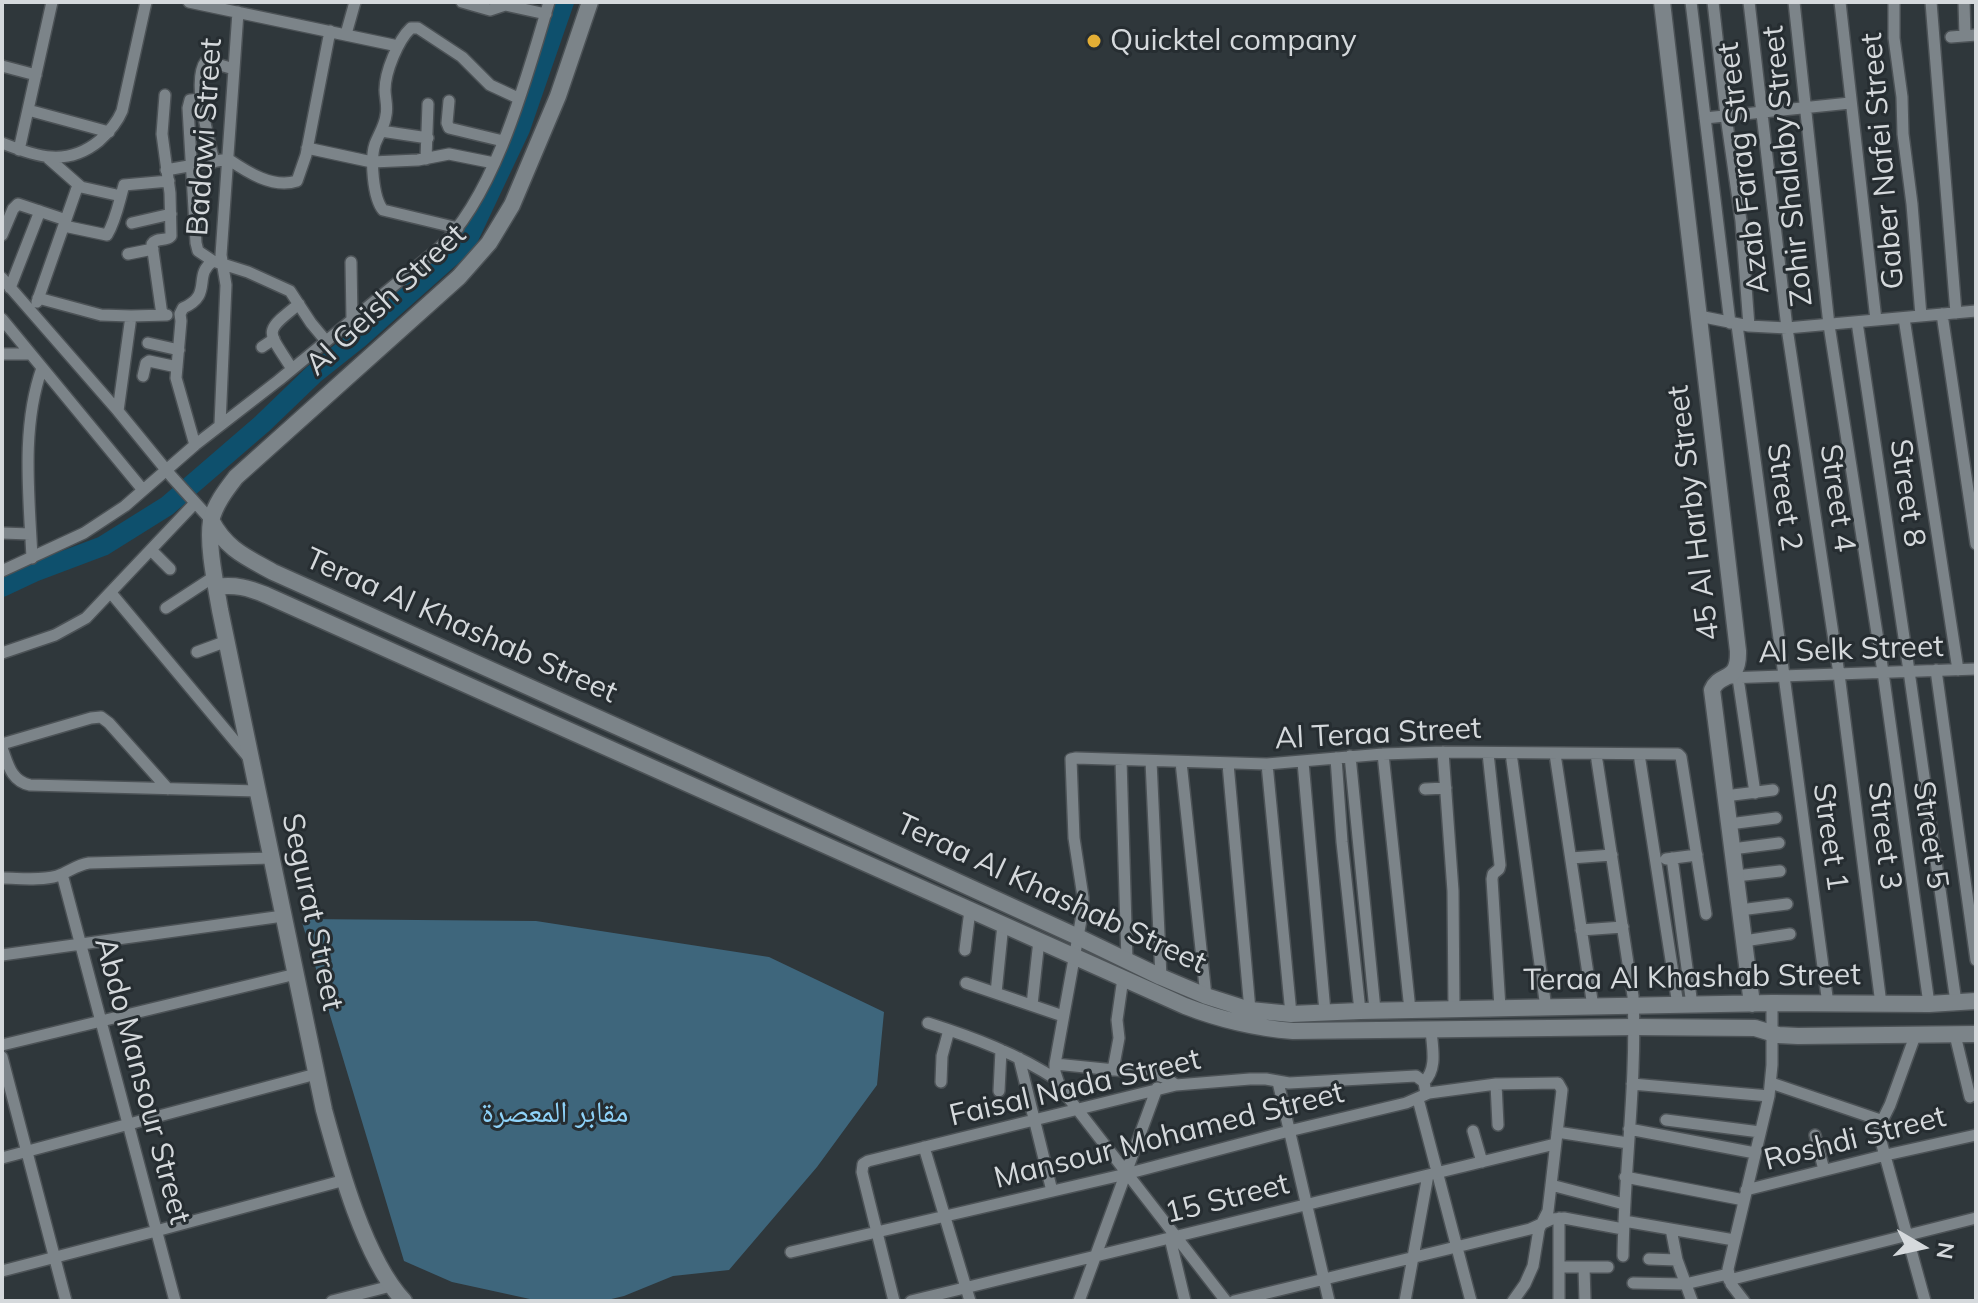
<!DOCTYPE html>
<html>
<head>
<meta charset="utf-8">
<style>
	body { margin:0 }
	#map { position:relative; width:1978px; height:1303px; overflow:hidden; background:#2f373b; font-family:Mulish,sans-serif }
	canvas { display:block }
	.frame { position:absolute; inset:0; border:4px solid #d5d9dc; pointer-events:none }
	.north { position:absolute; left:1882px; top:1207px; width:80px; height:80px; -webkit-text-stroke:6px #262d31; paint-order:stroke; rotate:99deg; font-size:22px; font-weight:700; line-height:32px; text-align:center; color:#d5d9dc }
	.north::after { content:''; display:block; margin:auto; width:28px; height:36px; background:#d5d9dc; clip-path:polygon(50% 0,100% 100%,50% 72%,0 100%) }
</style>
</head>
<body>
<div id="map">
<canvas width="1978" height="1303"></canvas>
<div class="frame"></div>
<div class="north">N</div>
</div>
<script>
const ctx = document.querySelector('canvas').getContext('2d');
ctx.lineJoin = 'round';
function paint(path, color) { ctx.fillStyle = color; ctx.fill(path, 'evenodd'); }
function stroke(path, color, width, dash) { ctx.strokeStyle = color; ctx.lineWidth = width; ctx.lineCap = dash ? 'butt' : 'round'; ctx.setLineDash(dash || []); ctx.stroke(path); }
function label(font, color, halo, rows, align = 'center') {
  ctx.font = font + ' Mulish,"Noto Naskh Arabic",sans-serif'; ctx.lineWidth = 6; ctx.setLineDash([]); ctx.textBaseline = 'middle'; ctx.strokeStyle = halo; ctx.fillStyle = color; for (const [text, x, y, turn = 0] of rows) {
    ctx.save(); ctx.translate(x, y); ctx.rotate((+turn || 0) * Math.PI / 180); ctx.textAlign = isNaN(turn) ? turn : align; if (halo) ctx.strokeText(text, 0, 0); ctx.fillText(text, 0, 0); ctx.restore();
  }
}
const green = new Path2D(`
	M301,919L536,921L769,957L884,1012L877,1085L817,1167L729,1270L673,1276L624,1296L603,1301H539L452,1282L404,1261Z`);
const river = new Path2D(`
	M2,587L34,572L103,546L167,506L262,424L314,374L358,339L466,243L520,129L564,2`);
const street = new Path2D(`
	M189,2L398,46
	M462,2L490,10L505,5L546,14
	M1691,2L1730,323
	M1713,2L1726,116L1741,221L1749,326
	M1749,2L1787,328L1839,674L1881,1004
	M1794,2L1829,325L1883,672L1929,1004
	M1840,2L1876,320
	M1894,2V38L1902,97L1903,134L1912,204L1921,316
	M1931,2L1956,313
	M1964,2L1965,36
	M346,34L355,2
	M1951,37L1976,35
	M2,66L36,75
	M201,99L190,100L188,108L196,243L198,251L213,261L248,272L290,291L311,323L326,341
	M449,101L447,123L449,128L503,141
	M28,110L109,132
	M1705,118L1850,103
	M381,131L428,138
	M2,143C37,157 67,167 99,141C109,132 117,123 122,111L146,2
	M307,148L372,162L418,160L449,154L494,163
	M19,150L52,2
	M48,158L81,187L121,196
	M426,159L428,104
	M214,162C209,138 191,80 206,61L234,69
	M166,170L228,159C247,172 273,189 297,181L306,155L330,31
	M132,223L171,214
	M64,226L107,235C116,220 119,202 124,185L169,181
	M458,228L383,210C373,198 370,159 375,144C379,134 385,125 386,115C388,106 385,98 385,90C385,72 398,40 411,28H418L462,57L490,85L518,98
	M2,235L13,209L18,204L66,220
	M128,254L153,249
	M351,262L352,319
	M2,278L118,411L172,477L211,520
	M10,288L40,211
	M38,298L101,315L131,316L167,315
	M37,302L78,185
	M1942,314L1976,544
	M162,315L152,244C156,237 166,242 171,236L170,193L162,134L165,95
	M1699,316L1749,326L1787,328L1976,311
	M1904,318L1958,670
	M2,319L143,490
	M1857,322L1909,671L1956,1002
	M1737,325L1828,1004
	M148,343L179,350
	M262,347L274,339
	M2,354H30
	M292,369C268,330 261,334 299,304
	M143,376L146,363L149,361L177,367
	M118,411L131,316
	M220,424L226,285L221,255L238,12
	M195,445L176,378L181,321L180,314L183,308C214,294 192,276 213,261
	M2,533L30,534
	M151,550L170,569
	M32,558C29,495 21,427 42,368
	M2,571L84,533L125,506L195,445L279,380L437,250C495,198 527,76 549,2
	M111,593L249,758
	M166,608L215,576
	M197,652L227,641
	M2,653L55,635L86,618L195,503
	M1936,670L1976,960
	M1727,678L1976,669
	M1738,678L1755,793
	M2,744L91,718L101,717L109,723L168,789
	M2,748C8,764 11,781 30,785L258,791
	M1443,752L1453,891L1454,1009
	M1488,753L1500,865L1499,869L1493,874L1492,879L1500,1008
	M1511,753L1546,1008
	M1383,754L1410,1010
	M1555,754L1593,1007
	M1596,754L1633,996C1637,1083 1624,1169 1623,1256
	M1639,754L1678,1005
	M1350,756L1375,1010
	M1336,758L1342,842L1360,1011
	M1121,760L1127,961
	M1151,761L1161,977
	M1181,762L1206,996
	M1303,762L1325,1012
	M1228,764L1250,1010
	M1267,764L1291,1014
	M1425,789L1446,788
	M1725,796L1773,790
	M1729,824L1776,818
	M1732,849L1779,843
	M1571,858L1612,855
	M1672,858L1692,1005
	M1666,859L1697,855
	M62,874L175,1301
	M1736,876L1780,871
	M2,878C19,878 41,881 57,876C69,872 76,865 89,863L272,858
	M1740,910L1787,904
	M1581,930L1623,927
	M1744,941L1790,934
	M965,950L970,910
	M2,955L283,916
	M966,983L1063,1016
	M996,993L1003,924
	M1032,1005L1039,940
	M928,1023C972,1037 1018,1054 1057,1080
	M1955,1035L1970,1097
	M1915,1036L1890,1105L1880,1125L1879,1134L1925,1301
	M2,1045L296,974
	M2,1057L66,1301
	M1019,1058L1052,1191
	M1055,1064L1155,1074L1166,1078L1176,1085
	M1113,1070L1119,1038L1117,1020L1123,978
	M941,1082L942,1056L949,1030
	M1278,1082L1329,1301
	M1424,1082C1438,1068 1432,1047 1431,1029
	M1771,1083L1883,1121
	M1496,1084L1498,1125
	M1632,1084L1769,1096
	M999,1091L1001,1050
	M1418,1099L1471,1301
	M1666,1120L1760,1132
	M1629,1129L1755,1153
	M1473,1131L1482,1162
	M1557,1132L1628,1143
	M1815,1135L1824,1170
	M924,1147L970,1301
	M2,1158L316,1074
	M1625,1177L1744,1200
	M1551,1185L1624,1204
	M1746,1190L1886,1155L1976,1135
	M1624,1221L1734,1240
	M1671,1229L1677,1260L1692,1301
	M1170,1238L1185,1301
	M791,1252L1126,1174L1289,1131L1406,1103L1429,1093L1496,1084L1558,1083L1562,1090L1548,1211L1539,1229L1533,1266L1525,1284L1513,1301
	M1649,1259L1677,1260
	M1559,1267H1608
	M1584,1267L1585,1301
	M2,1271L156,1231L345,1180
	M1729,1280L1976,1218
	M1633,1283L1685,1284L1728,1274
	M332,1301L391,1286
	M894,1301L862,1172L863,1164L868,1161L1176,1085L1250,1079H1266L1289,1083L1416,1076L1424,1082L1426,1094
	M911,1301L1555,1144
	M1079,1301L1157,1088
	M1226,1301L1060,1087L1055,1072V1064L1083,909V897L1074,838L1071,759L1076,758L1267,764L1383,754L1443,752L1678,754L1681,757L1706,914
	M1234,1301L1530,1229L1552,1219L1564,1218L1623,1229
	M1405,1301L1428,1175
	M1559,1301V1218
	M1744,1301L1731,1284L1728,1269L1769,1096L1772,1065V1003`);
const secondary = new Path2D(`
	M1662,2L1738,651C1739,684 1720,671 1712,690L1752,1004
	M211,520C226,549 246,557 273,572L687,758L1078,937L1161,977L1206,996L1250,1010L1291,1014L1360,1011L1772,1003L1929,1004L1976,1001
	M216,587C235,584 249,588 266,595L1185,1006C1221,1020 1255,1028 1293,1031L1634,1027L1755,1028L1778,1035L1798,1036L1976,1034
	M404,1301C365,1260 339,1165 324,1110L220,610C216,586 207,545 211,521C215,504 226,490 236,477L459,277L489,243L512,205L558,96L590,2`);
const markers = [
	[1094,41,8,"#e3ae35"]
];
const poiNames = [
	["Quicktel company",1110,41]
];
const streetNames = [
	["Badawi Street",205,137,-86],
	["Gaber Nafei Street",1883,161,-95],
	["Zohir Shalaby Street",1788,166,-96],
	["Azab Farag Street",1744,168,-97],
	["Al Geish Street",386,300,-43],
	["Street 8",1907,493,82],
	["Street 2",1784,497,82],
	["Street 4",1837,498,82],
	["45 Al Harby Street",1694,513,-97],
	["Teraa Al Khashab Street",461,626,24],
	["Al Selk Street",1851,650,-2],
	["Al Teraa Street",1378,734,-3],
	["Street 5",1930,835,82],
	["Street 3",1884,836,83],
	["Street 1",1830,837,82],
	["Teraa Al Khashab Street",1051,894,25],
	["Segurat Street",312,912,78],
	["Teraa Al Khashab Street",1692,978,-1],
	["Abdo Mansour Street",142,1081,75],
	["Faisal Nada Street",1075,1088,-13],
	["Mansour Mohamed Street",1169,1136,-14],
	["Roshdi Street",1855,1139,-14],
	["15 Street",1227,1199,-14]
];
const parkNames = [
	["مقابر المعصرة",555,1113]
];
paint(green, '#3e667c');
stroke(river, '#0e506d', 20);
stroke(street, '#4c5256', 14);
stroke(secondary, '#4c5256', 19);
stroke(street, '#7c8489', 11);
stroke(secondary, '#7c8489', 16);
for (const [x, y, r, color] of markers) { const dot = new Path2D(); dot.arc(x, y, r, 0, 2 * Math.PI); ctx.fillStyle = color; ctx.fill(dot); stroke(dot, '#262d31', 3); }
label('30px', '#d5d9dc', '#262d31', poiNames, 'left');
label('30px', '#d5d9dc', '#262d31', streetNames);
label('30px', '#8fd3f9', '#262d31', parkNames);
</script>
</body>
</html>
